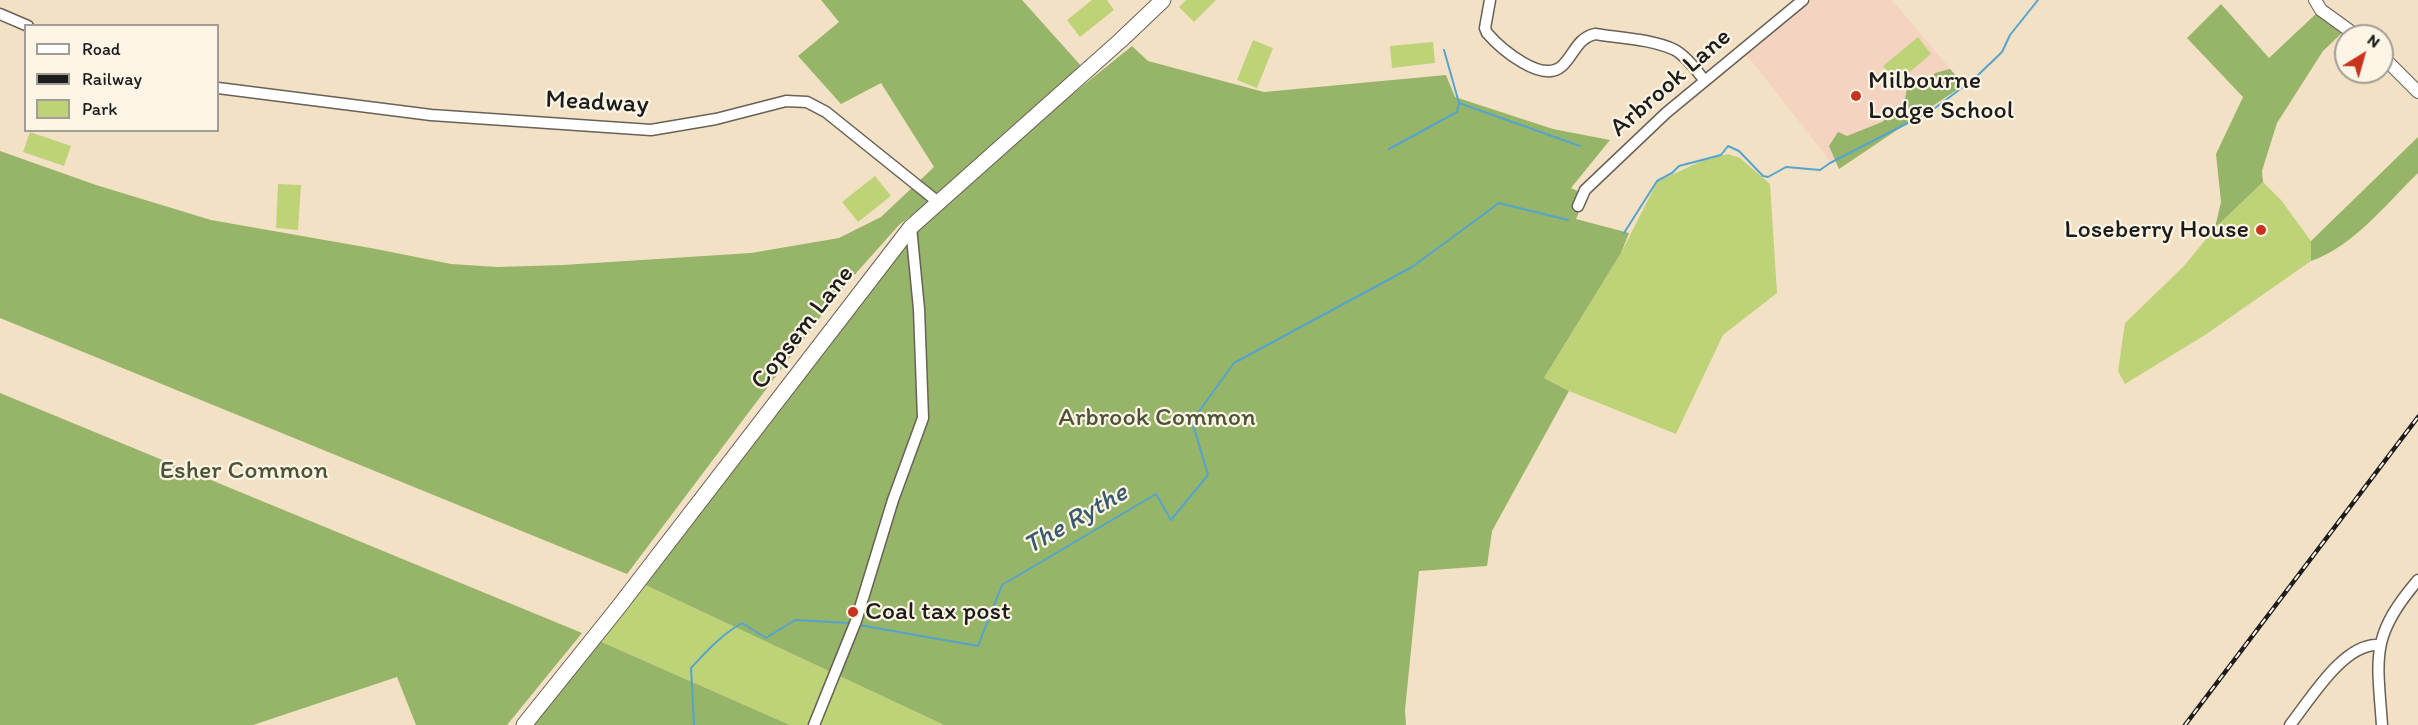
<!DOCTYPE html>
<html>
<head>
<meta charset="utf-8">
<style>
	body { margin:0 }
	#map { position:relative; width:2418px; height:725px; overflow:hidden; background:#f3e1c5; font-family:Itim,sans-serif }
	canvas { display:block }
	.legend { position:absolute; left:24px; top:24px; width:195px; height:108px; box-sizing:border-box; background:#fcf5e5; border:2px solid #a29e95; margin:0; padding:8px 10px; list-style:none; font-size:18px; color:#1c1c1c }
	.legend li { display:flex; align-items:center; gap:12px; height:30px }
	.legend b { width:30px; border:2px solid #a29e95 }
	.north { position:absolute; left:2334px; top:24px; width:60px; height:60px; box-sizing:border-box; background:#fcf5e5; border:2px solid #a29e95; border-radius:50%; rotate:37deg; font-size:16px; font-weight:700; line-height:24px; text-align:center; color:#1c1c1c }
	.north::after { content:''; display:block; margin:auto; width:21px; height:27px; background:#c8321e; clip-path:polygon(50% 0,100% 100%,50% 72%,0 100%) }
</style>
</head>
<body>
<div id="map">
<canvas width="2418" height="725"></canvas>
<ul class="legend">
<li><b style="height:8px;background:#fff"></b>Road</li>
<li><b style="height:8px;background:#1c1c1c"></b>Railway</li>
<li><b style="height:16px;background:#bed377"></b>Park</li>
</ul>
<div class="north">N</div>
</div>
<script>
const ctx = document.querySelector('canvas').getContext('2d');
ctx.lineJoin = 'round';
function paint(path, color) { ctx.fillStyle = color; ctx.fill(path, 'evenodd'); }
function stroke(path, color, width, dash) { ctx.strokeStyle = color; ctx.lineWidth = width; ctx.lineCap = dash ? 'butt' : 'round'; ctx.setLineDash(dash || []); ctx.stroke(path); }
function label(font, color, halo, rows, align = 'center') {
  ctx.font = font + ' Itim,sans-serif'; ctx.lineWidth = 4.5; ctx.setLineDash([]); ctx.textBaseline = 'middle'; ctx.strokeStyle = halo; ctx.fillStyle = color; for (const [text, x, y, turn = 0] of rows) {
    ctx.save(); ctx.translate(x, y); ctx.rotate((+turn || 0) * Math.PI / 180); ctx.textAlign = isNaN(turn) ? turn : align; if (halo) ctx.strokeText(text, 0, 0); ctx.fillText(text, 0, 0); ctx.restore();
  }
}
const built = new Path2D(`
	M1811,0H1892L1958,78L1830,161L1746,54Z`);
const green = new Path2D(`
	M1092,0H1107L1114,10L1080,37L1067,20Z
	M1186,0H1216L1194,22L1179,7Z
	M1918,37L1931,54L1898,82L1883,66Z
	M1253,40L1273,48L1257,88L1237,80Z
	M1433,42L1435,63L1392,68L1390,46Z
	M30,132L71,146L64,166L23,152Z
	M1728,154L1740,158L1770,184L1777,293L1723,335L1676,434L1569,391L1544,378L1621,253L1657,182L1701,161Z
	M875,176L891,196L858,222L842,202Z
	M2263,182L2281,200L2311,241V261L2205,335L2125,384L2118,371L2125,323L2184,266L2215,228Z
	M278,184L301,185L298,230L276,228Z
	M641,583L944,725H790L597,640Z`);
const forest = new Path2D(`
	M821,0H1022L1083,68L950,185L899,225L840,291L627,574L0,318V151L96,185L211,220L376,249L451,264L497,267L563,265L751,253L839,238L881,217L934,167L881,83L841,104L798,56L839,22Z
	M2221,4L2269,58L2319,11L2344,31L2323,51L2277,123L2262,171L2263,182L2215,228L2221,202L2216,154L2243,97L2187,38Z
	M1132,46L1148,61L1264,92L1446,75L1455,97L1553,129L1610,140L1571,188L1586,195L1576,219L1629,233L1621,253L1544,378L1569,391L1492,531L1487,566L1419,571L1405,710L1406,725H944L641,583L890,259L965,181Z
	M1950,69L1964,85L1839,169L1829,146L1838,132L1847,136L1882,122L1904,104L1907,88L1925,87L1935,73Z
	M2418,137V173C2386,204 2354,246 2311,261V241Z
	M0,393L582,633L507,725H416L397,677L253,725H0Z
	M597,640L790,725H531Z`);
const stream = new Path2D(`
	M1459,103L1580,146
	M1389,149L1457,112L1459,103L1444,50
	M1624,233L1657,181L1672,173L1679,166L1721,155L1728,146L1739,151L1763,176L1768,177L1786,167L1820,170L1830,163L1931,111L1975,78L2002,52L2010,35L2038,0
	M859,625L978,646L1002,585L1156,494L1171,520L1208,475L1192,421L1234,363L1412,267L1499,203L1568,220
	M694,725L691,668C707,651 721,635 742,623L766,638L795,620L850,623`);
const minor = new Path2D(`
	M1490,0L1485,28L1487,33C1501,49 1542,84 1562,66C1574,55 1577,38 1595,34C1620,38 1652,39 1675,50C1687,57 1696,70 1705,81
	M0,14L28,26
	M218,88L431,115L651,130L716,119L786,101L807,102L826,112L938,202
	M1578,206L1585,190L1666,113L1803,0
	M814,725L856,621L893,500L923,418L919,309L911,227
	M2290,725C2310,700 2344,642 2379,645
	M2382,725C2377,656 2370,636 2418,580`);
const tertiary = new Path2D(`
	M2315,0L2321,10L2357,36
	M2382,56L2418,92`);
const primary = new Path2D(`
	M524,725L617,609L911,227L1121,40L1163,0`);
const rail = new Path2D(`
	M2185,725L2418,417`);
const markers = [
	[1856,96,6,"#c8321e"],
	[2261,230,6,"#c8321e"],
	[853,612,6,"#c8321e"]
];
const poiNames = [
	["Milbourne",1868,81],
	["Lodge School",1868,111],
	["Loseberry House",2249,230,"right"],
	["Coal tax post",865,612]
];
const streetNames = [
	["Arbrook Lane",1671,83,-41],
	["Meadway",597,103,3],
	["Copsem Lane",803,328,-52]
];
const parkNames = [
	["Arbrook Common",1157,418],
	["Esher Common",244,471]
];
const waterNames = [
	["The Rythe",1076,520,-30]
];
paint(built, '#f4d3c0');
paint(green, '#bed377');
paint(forest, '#96b568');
stroke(stream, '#55a4cf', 2);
stroke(minor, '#676157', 13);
stroke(tertiary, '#676157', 14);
stroke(primary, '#676157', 17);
stroke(minor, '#fff', 10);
stroke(tertiary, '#fff', 12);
stroke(primary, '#fff', 15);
stroke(rail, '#1c1c1c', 4.5);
stroke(rail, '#fcf5e5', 2, [7]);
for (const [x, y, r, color] of markers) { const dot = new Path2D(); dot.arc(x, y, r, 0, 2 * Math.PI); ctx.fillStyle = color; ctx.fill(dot); stroke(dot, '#fcf5e5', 2); }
label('26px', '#1c1c1c', '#fcf5e5', poiNames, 'left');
label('26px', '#1c1c1c', '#fcf5e5', streetNames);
label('26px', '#4d5337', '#fcf5e5', parkNames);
label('italic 27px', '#36596d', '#fcf5e5', waterNames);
</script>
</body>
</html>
